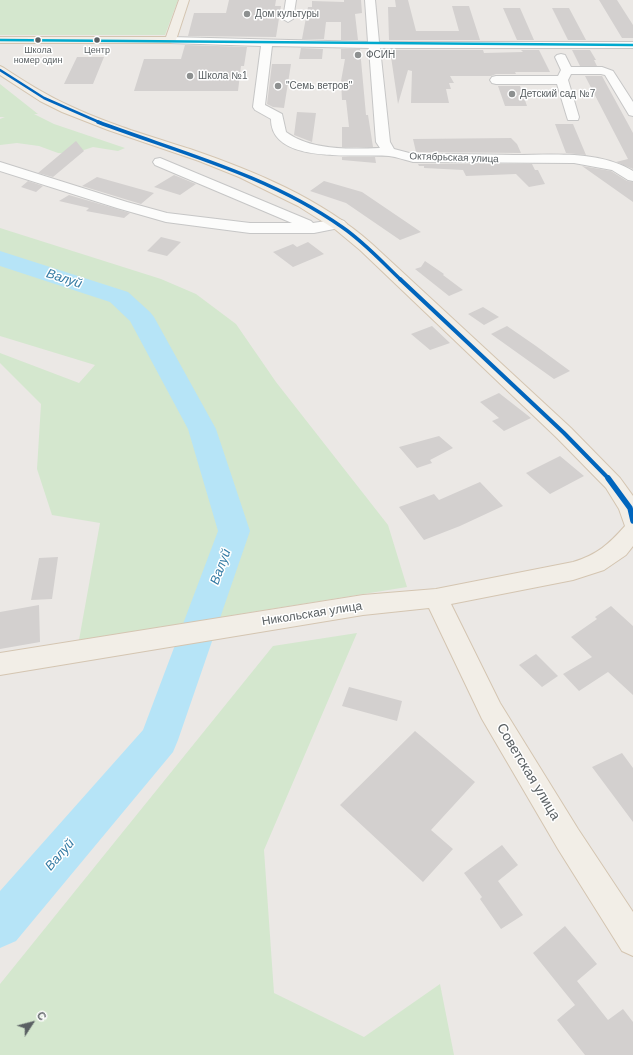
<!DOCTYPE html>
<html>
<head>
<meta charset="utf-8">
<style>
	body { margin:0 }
	#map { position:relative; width:633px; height:1055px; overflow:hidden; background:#ebe8e5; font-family:Helvetica,sans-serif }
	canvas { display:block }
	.north { position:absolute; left:12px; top:1003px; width:40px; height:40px; -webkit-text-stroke:3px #fff; paint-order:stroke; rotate:54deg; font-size:11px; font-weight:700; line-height:16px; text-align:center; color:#5a6063 }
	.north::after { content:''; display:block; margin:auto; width:14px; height:18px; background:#5a6063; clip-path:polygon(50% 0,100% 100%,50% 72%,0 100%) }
</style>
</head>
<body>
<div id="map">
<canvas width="633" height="1055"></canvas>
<div class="north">С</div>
</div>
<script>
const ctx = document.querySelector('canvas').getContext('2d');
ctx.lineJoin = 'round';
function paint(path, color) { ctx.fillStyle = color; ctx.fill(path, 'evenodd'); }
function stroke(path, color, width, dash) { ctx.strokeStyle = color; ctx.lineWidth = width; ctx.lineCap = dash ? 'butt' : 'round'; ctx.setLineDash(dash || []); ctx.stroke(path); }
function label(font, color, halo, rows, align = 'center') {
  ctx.font = font + ' Helvetica,sans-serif'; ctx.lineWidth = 3; ctx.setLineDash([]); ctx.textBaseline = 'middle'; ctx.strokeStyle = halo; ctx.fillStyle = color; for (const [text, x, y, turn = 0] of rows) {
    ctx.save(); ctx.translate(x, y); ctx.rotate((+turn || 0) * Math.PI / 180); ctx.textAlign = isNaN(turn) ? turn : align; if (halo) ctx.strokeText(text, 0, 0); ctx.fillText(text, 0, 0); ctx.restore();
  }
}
const green = new Path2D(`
	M0,0H178L165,35H0Z
	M0,84L38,114H34L54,124L125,148L118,151L93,147L72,154L58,153L39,146L17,143L0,145V119L5,117H0Z
	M0,228L161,279L196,294L236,324L276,382L388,525L407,587L79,640L100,523L52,515L37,469L41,404L0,363V353L79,383L95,365L0,336Z
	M357,633L264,850L274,993L364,1037L440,984L454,1055H0V984L273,646Z`);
const river = new Path2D(`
	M0,251L128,292L150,312L154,317L216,429L250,531L178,740L173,752L16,941L0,948V891L143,730L218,531L188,429L130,321L110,302L0,266Z`);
const building = new Path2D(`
	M229,0H276L275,6H281L276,37L188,36L194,13H226Z
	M344,0H361L362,13L355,14L358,40H341V22H326L324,39H302L308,7H312V1L344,2Z
	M395,0H408L416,31H459L452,6H469L480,40H389L388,7H396Z
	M599,0H617L633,25V38H622Z
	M503,8H520L534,40H517Z
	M552,8H569L586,40H568Z
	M185,45L247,47L244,66H241L238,91H134L144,59H181Z
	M301,48L323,49L322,59H299Z
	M341,49H360L366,115H368L373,147H342V127H349L346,100H342L341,81L345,59H341Z
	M390,50H483L484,53L523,52L521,50H539L550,72H515L516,74H496L491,76H450L454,83H449L451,89H446L449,103H411L412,71L408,70L398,104Z
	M572,50H590L596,60H594L597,66H580Z
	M77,57H104L93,84H64Z
	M272,64H291L284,108L273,107L267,104Z
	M585,76H602L633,133V169L616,162L628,159Z
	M498,86H520L527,106H505Z
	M297,112L316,113L312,142L294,135Z
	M555,124H573L586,155L566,153Z
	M511,138L517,144L521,153L416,152L413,139Z
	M76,141L84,151L53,177L38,173Z
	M342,157H375L376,163L342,160Z
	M418,164H532L535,170H538L545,184L529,187L516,174L466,176L463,170L424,168V166H419Z
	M582,166L611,171L627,181L633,182V202Z
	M174,175L196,184L180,195L154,187Z
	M97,177L154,193L141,204L82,186Z
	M28,181L43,186L36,192L21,187Z
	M324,181L362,192L421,232L400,240L346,203L310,191Z
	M69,195L117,209L130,213L124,218L86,211L89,208L59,201Z
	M161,237L181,242L167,256L147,251Z
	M308,242L324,254L293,267L273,252L293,244L297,247Z
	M425,261L444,274L443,275L463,290L449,296L415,269L421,267Z
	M483,307L499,317L484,325L468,314Z
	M432,326L450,343L430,350L411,334Z
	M507,326L536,346L570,371L554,379L491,334Z
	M499,393L531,418L504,431L492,421L499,418L480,402Z
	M439,436L453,448L430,460L432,463L417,468L399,447Z
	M560,456L584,476L550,494L526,473Z
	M480,482L503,506L460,526L424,540L399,507L434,494L439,500Z
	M58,557L52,599L31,600L39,558Z
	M39,605L40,642L0,649V612Z
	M611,606L633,626V695L608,672L579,691L563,674L592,657L571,637L597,619L595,617Z
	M536,654L558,676L542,687L519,665Z
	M349,687L402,701L397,721L342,706Z
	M415,731L475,782L431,830L453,849L423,882L340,805Z
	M622,753L633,768V822L592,767Z
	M502,845L518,865L498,881L523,915L501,929L480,899L482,897L464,873Z
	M565,926L597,964L577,981L608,1020L623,1009L633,1022V1055H585L557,1020L575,1005L533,953Z`);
const minor = new Path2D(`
	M286,0H296L293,19L288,22L283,19Z
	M365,0H375L379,42H633V48H380L390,142L394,149L413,154C447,154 480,154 514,155C553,155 599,150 633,171V181L628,180L612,170L574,163L413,162C405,160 397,157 389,156C359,153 271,166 271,119L255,110L253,107L261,46L170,43L164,40L170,37L368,42ZM272,46L369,48L376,142L380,148C350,149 312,151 286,132L282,114L265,105Z
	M561,54L565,55L571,67H602L613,71L633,102V116L629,115L605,75L601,74H571L568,80L579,117L578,120H568L567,117L557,84H496L492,83L490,80L492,77L496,76H558L561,70L555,57L557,55Z
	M160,158L311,221L313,223L339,219L344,221L347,224L344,227L314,233H250L166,222L117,208L0,171V162L127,202L167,213L250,223H292L155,165L153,162L155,159Z`);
const major = new Path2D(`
	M179,0H189L176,40L170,43H0V37H166Z
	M0,66L4,68C25,82 46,95 70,106C108,124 149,136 190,149C254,171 320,198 372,244L571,428L620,478L633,496V546L626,555L604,570L573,580L451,604L500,703L578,829L633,912V956L622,951L558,849L482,719L429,608L363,615L0,675V653L363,595L436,589L573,562C597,555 609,544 625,526L619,509L606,488L557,438L360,250L336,230L298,206L239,177L199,161L108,130L62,112L40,101L0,75Z`);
const bus1 = new Path2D(`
	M0,40L633,45`);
const bus2Far3 = new Path2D(`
	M0,70L44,98L101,123`);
const bus2Far2 = new Path2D(`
	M98,122C181,153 268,175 342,227C364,242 382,262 401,280`);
const bus2Far1 = new Path2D(`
	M400,279L564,433L609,479`);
const bus2 = new Path2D(`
	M608,478L630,508L633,521`);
const markers = [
	[247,14,4,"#8d9090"],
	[38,40,3.5,"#5a6063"],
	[97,40,3.5,"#5a6063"],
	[358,55,4,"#8d9090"],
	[190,76,4,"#8d9090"],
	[278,86,4,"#8d9090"],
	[512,94,4,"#8d9090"]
];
const farBusnames = [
	["Школа",38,51],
	["номер один",38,61],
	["Центр",97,51]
];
const farPoinames = [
	["Дом культуры",255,14],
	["ФСИН",366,55],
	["Школа №1",198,76],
	["\"Семь ветров\"",286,86],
	["Детский сад №7",520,94]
];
const farStreetnames = [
	["Октябрьская улица",454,158,2]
];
const streetNames = [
	["Никольская улица",312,614,-9]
];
const waterNames = [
	["Валуй",64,279,18],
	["Валуй",221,567,-70],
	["Валуй",60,855,-49]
];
const nearStreetnames = [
	["Советская улица",528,772,59]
];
paint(green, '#d4e7ce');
paint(river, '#b6e4f7');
paint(building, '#d3d0cf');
stroke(minor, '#c6c6c6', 2);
stroke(major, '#d4c5b1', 2);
paint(minor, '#fcfcfb');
paint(major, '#f2eee7');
stroke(bus1, '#00a9ce', 2.5);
stroke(bus2Far3, '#0065bd', 2.5);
stroke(bus2Far2, '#0065bd', 3.5);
stroke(bus2Far1, '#0065bd', 4);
stroke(bus2, '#0065bd', 5.5);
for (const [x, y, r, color] of markers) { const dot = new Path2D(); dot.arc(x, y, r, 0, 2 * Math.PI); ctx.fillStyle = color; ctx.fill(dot); stroke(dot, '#fff', 1.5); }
label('9px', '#5a6063', '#fff', farBusnames);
label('10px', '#5a6063', '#fff', farPoinames, 'left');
label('10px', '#5a6063', '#fff', farStreetnames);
label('12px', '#5a6063', '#fff', streetNames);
label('italic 13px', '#347ba4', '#fff', waterNames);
label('14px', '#5a6063', '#fff', nearStreetnames);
</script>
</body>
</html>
